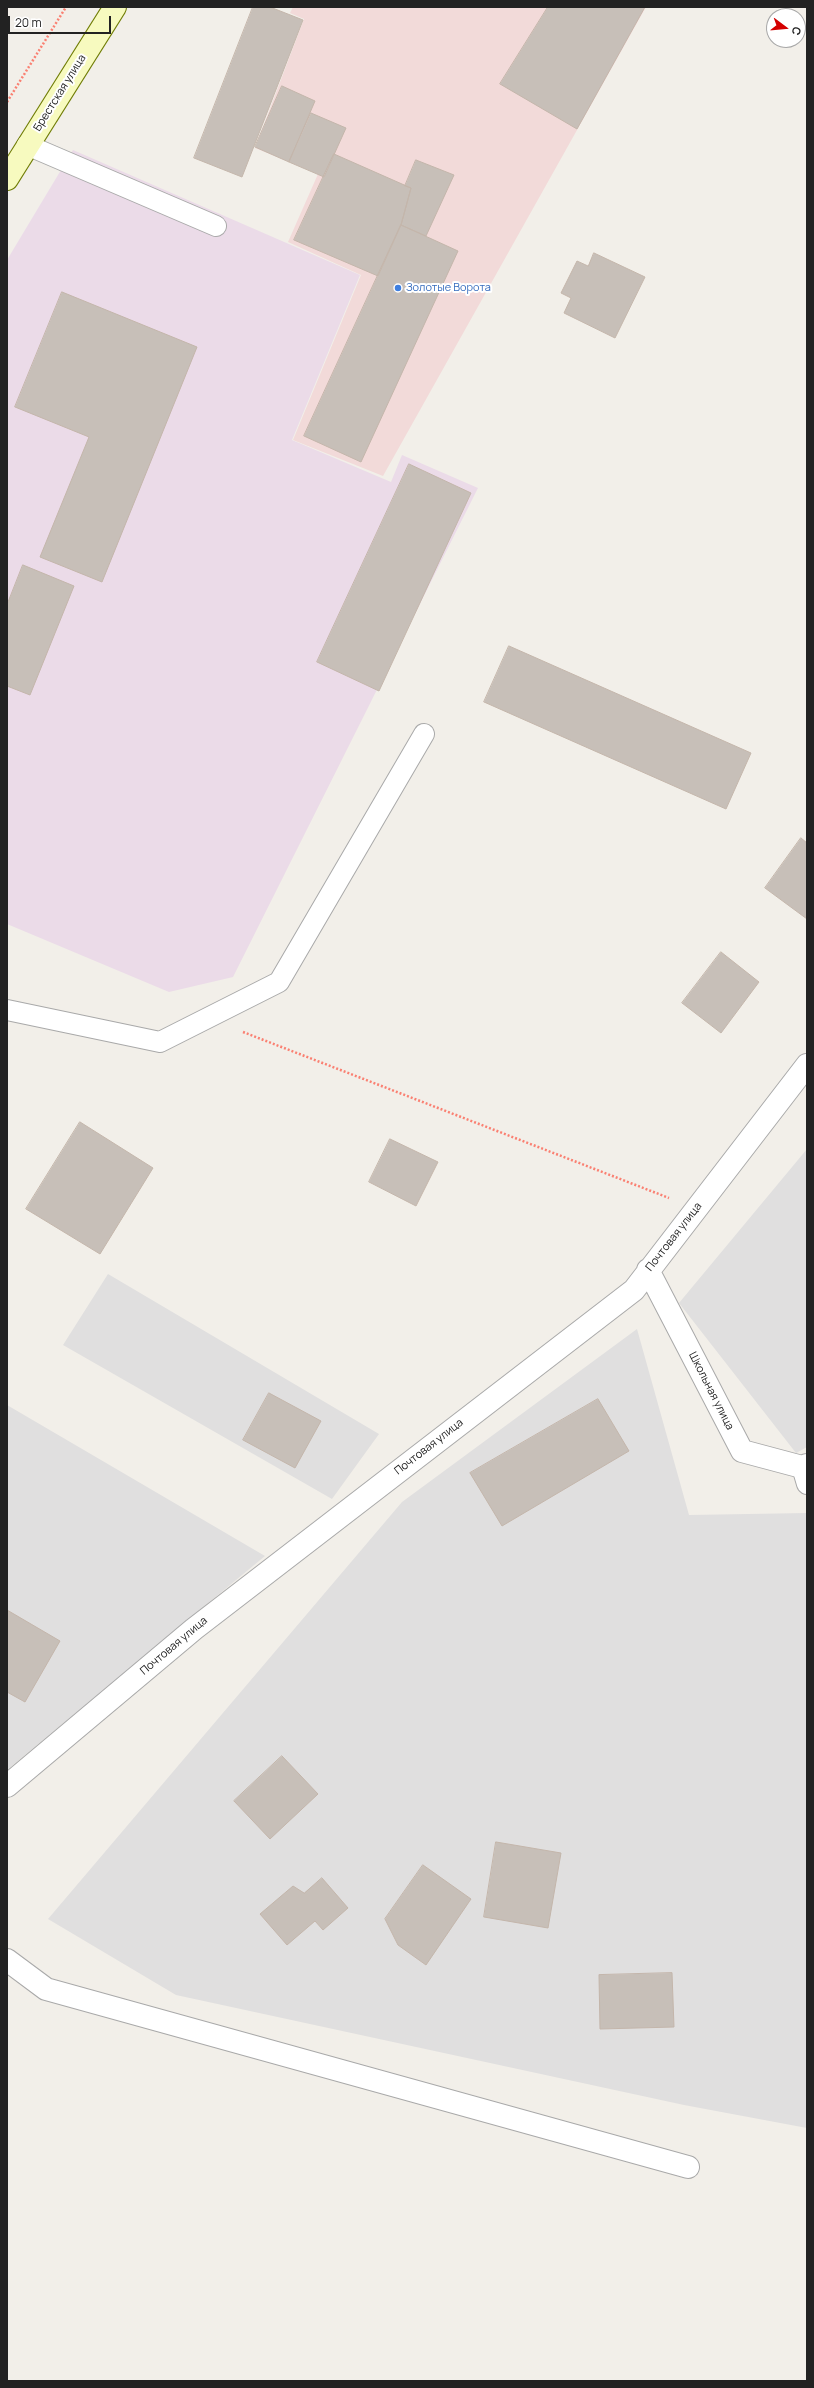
<!DOCTYPE html>
<html>
<head>
<meta charset="utf-8">
<style>
	body { margin:0 }
	#map { position:relative; width:814px; height:2388px; overflow:hidden; background:#f2efe9; font-family:Manrope,sans-serif }
	canvas { display:block }
	.frame { position:absolute; inset:0; border:8px solid #222; pointer-events:none }
	.north { position:absolute; left:766px; top:8px; width:40px; height:40px; box-sizing:border-box; background:#fff; border:1px solid #a7a7a7; border-radius:50%; rotate:106deg; font-size:11px; font-weight:700; line-height:16px; text-align:center; color:#222 }
	.north::after { content:''; display:block; margin:auto; width:14px; height:18px; background:#d40000; clip-path:polygon(50% 0,100% 100%,50% 72%,0 100%) }
	.scale { position:absolute; left:8px; top:16px; width:103px; height:18px; box-sizing:border-box; border:2px solid #222; border-top:0; padding-left:5px; font-size:12px; line-height:14px; white-space:nowrap; color:#222; -webkit-text-stroke:3px #fff; paint-order:stroke }
</style>
</head>
<body>
<div id="map">
<canvas width="814" height="2388"></canvas>
<div class="frame"></div>
<div class="north">С</div>
<div class="scale">20 m</div>
</div>
<script>
const ctx = document.querySelector('canvas').getContext('2d');
ctx.lineJoin = 'round';
function paint(path, color) { ctx.fillStyle = color; ctx.fill(path, 'evenodd'); }
function stroke(path, color, width, dash) { ctx.strokeStyle = color; ctx.lineWidth = width; ctx.lineCap = dash ? 'butt' : 'round'; ctx.setLineDash(dash || []); ctx.stroke(path); }
function label(font, color, halo, rows, align = 'center') {
  ctx.font = font + ' Manrope,sans-serif'; ctx.lineWidth = 4; ctx.setLineDash([]); ctx.textBaseline = 'middle'; ctx.strokeStyle = halo; ctx.fillStyle = color; for (const [text, x, y, turn = 0] of rows) {
    ctx.save(); ctx.translate(x, y); ctx.rotate((+turn || 0) * Math.PI / 180); ctx.textAlign = isNaN(turn) ? turn : align; if (halo) ctx.strokeText(text, 0, 0); ctx.fillText(text, 0, 0); ctx.restore();
  }
}
const residential = new Path2D(`
	M807,1149V1447L796,1453L679,1303Z
	M108,1274L379,1434L332,1499L63,1345Z
	M637,1329L689,1515L807,1513V2128L684,2105L176,1995L48,1919L402,1502Z
	M7,1405L265,1556L7,1770Z`);
const commercial = new Path2D(`
	M293,7H646L383,476L293,440L361,275L288,242L318,174L255,148L304,19L290,13Z`);
const industrial = new Path2D(`
	M73,150L360,275L292,440L391,482L402,455L478,488L233,977L169,992L7,924V260Z`);
const building = new Path2D(`
	M253,7H270L303,20L242,177L194,158Z
	M548,7H645L577,129L500,84Z
	M282,86L315,101L289,162L255,147Z
	M311,113L346,128L324,177L289,162Z
	M334,154L411,188L401,225L378,276L294,240Z
	M416,160L454,175L426,236L401,225L411,188L405,186Z
	M401,225L458,251L361,462L304,436Z
	M594,253L645,277L615,338L564,313L571,298L561,293L577,261L588,266Z
	M62,292L197,347L102,582L40,557L89,437L15,407Z
	M409,464L471,493L379,691L317,662Z
	M23,565L74,586L30,695L7,686V605Z
	M509,646L751,753L726,809L484,702Z
	M801,838L807,843V919L765,888Z
	M721,952L759,982L721,1033L682,1003Z
	M80,1122L153,1168L100,1254L26,1209Z
	M390,1139L438,1162L416,1206L369,1182Z
	M269,1393L321,1421L295,1468L243,1440Z
	M598,1399L629,1451L502,1526L470,1473Z
	M7,1610L60,1641L25,1702L7,1692Z
	M282,1756L318,1794L270,1839L234,1801Z
	M496,1842L561,1853L548,1928L484,1917Z
	M423,1865L471,1899L426,1965L398,1945L385,1919Z
	M322,1878L348,1908L323,1930L315,1921L287,1945L260,1914L293,1886L304,1893Z
	M672,1973L674,2027L600,2029L599,1975Z`);
const path = new Path2D(`
	M7,102L66,7
	M243,1032L669,1198`);
const service = new Path2D(`
	M27,145L216,226
	M7,1010L160,1042L279,982L424,734
	M802,1467L807,1484`);
const minor = new Path2D(`
	M648,1270L742,1451L802,1467L807,1465
	M7,1786L194,1629L634,1290L807,1065
	M7,1960L46,1989L688,2167`);
const secondary = new Path2D(`
	M7,179L115,7`);
const markers = [
	[398,288,4,"#3f7fe0"]
];
const streetNames = [
	["Брестская улица",60,93,-58],
	["Почтовая улица",674,1237,-52],
	["Школьная улица",711,1391,63],
	["Почтовая улица",429,1447,-38],
	["Почтовая улица",174,1646,-40]
];
const shopNames = [
	["Золотые Ворота",406,288]
];
paint(residential, '#e0dfdf');
paint(commercial, '#f2dad9');
paint(industrial, '#ebdbe8');
paint(building, '#c7bfb8');
stroke(building, '#c4b6ab', 1);
stroke(service, '#a9a9a9', 22);
stroke(minor, '#a9a9a9', 24);
stroke(secondary, '#707d05', 24);
stroke(path, '#fa8072', 2.5, [2, 2]);
stroke(service, '#fff', 20);
stroke(minor, '#fff', 22);
stroke(secondary, '#f7fabf', 22);
for (const [x, y, r, color] of markers) { const dot = new Path2D(); dot.arc(x, y, r, 0, 2 * Math.PI); ctx.fillStyle = color; ctx.fill(dot); stroke(dot, '#fff', 1.5); }
label('11px', '#222', '#fff', streetNames);
label('11px', '#366cbe', '#fff', shopNames, 'left');
</script>
</body>
</html>
